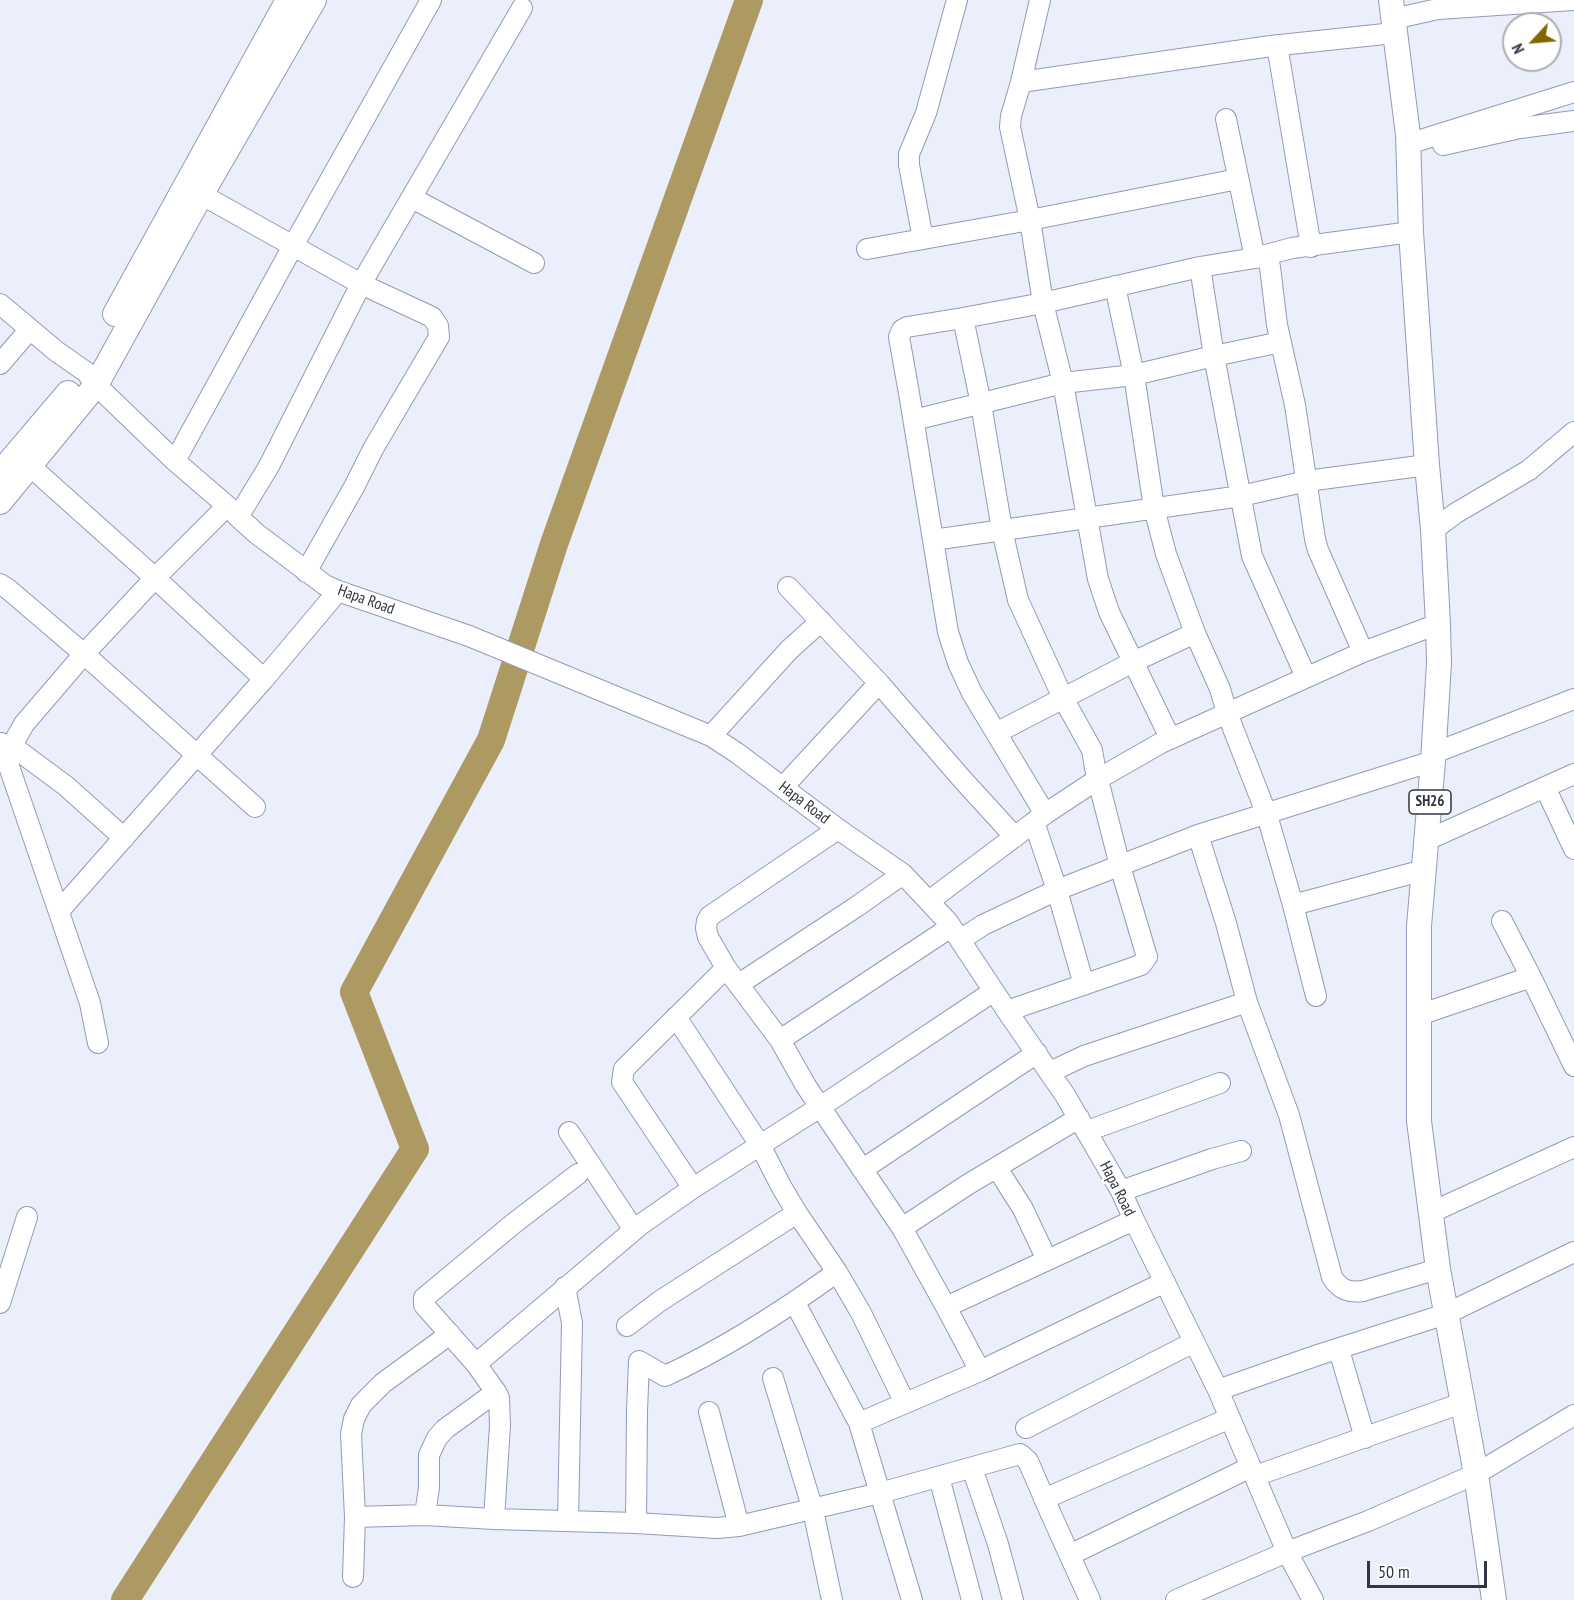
<!DOCTYPE html>
<html>
<head>
<meta charset="utf-8">
<style>
	body { margin:0 }
	#map { position:relative; width:1574px; height:1600px; overflow:hidden; background:#ebeefb; font-family:"PT Sans Narrow",sans-serif }
	canvas { display:block }
	.north { position:absolute; left:1502px; top:12px; width:60px; height:60px; box-sizing:border-box; background:#fff; border:2px solid #adaeb3; border-radius:50%; rotate:244deg; font-size:16px; font-weight:700; line-height:24px; text-align:center; color:#333542 }
	.north::after { content:''; display:block; margin:auto; width:21px; height:27px; background:#826700; clip-path:polygon(50% 0,100% 100%,50% 72%,0 100%) }
	.scale { position:absolute; left:1367px; top:1561px; width:120px; height:27px; box-sizing:border-box; border:3px solid #333542; border-top:0; padding-left:8px; font-size:18px; line-height:21px; white-space:nowrap; color:#333542; -webkit-text-stroke:4px #fff; paint-order:stroke }
</style>
</head>
<body>
<div id="map">
<canvas width="1574" height="1600"></canvas>
<div class="north">N</div>
<div class="scale">50 m</div>
</div>
<script>
const ctx = document.querySelector('canvas').getContext('2d');
ctx.lineJoin = 'round';
function stroke(path, color, width, dash) { ctx.strokeStyle = color; ctx.lineWidth = width; ctx.lineCap = dash ? 'butt' : 'round'; ctx.setLineDash(dash || []); ctx.stroke(path); }
function label(font, color, halo, rows, align = 'center') {
  ctx.font = font + ' "PT Sans Narrow",sans-serif'; ctx.lineWidth = 5; ctx.setLineDash([]); ctx.textBaseline = 'middle'; ctx.strokeStyle = halo; ctx.fillStyle = color; for (const [text, x, y, turn = 0] of rows) {
    ctx.save(); ctx.translate(x, y); ctx.rotate((+turn || 0) * Math.PI / 180); ctx.textAlign = isNaN(turn) ? turn : align; if (halo) ctx.strokeText(text, 0, 0); ctx.fillText(text, 0, 0); ctx.restore();
  }
}
const river = new Path2D(`
	M125,1600L415,1149L354,992L491,740L554,544L749,0`);
const minor = new Path2D(`
	M1040,0L1021,82L1011,116L1010,127L1030,220L1043,303L1063,383L1098,579L1109,612L1170,738
	M1393,19L1438,9L1573,0
	M1277,45L1311,247
	M1021,82L1271,46L1394,33
	M1226,119L1255,258
	M1408,144L1574,92
	M1443,145L1520,128L1574,121
	M188,187L361,284L432,317L438,326L439,337L373,449L354,487L306,572
	M412,198L534,263
	M923,239L909,165V154L926,113L957,0
	M867,249L1030,220L1238,179
	M1267,255L1270,267L1277,325L1295,405L1315,539L1318,550L1363,652
	M1200,267L1214,356L1252,556L1306,677
	M1115,286L1134,375L1154,508L1166,554L1195,633L1220,689L1227,713L1267,815L1293,905L1316,996
	M0,304L56,351L86,372L96,385L175,461L232,510L238,517L257,534L325,585L338,591L469,636L711,736L737,753L838,829L903,874L948,922L1007,1011L1065,1095L1121,1191L1134,1220L1218,1390L1287,1552L1313,1600
	M963,318L981,404L1002,530L1018,600L1063,698L1092,750L1095,768L1120,866L1147,957L1141,965L1138,966L1007,1011
	M0,364L30,329
	M914,420L1063,383L1134,375L1214,356L1281,342
	M175,461L293,246L431,0
	M30,466L155,578L264,679
	M238,517L269,466L361,284L522,8
	M1433,530L1456,513L1529,470L1574,432
	M933,540L1241,496L1307,481L1427,465
	M0,584L8,589L84,654L255,807
	M788,587L879,683L962,779L1015,837
	M996,733L1133,662L1195,633
	M711,736L789,650L821,621
	M1,743L90,1003L98,1043
	M12,746L66,786L124,838
	M1434,753L1574,699
	M6,756L24,724L84,654L155,578L227,506
	M783,787L879,683
	M1545,787L1574,849
	M1045,814L972,693L958,663L948,632L910,399L899,337L902,330L907,327L963,318L1043,303L1200,267L1255,258L1292,248L1411,232
	M1034,822L1057,890L1084,985
	M838,829L710,916L707,921L706,928L708,937L726,968L780,1040L806,1086L902,1228L946,1307L980,1371
	M1198,835L1226,923L1247,1002L1289,1115L1332,1277C1340,1290 1349,1293 1363,1291L1438,1269
	M1427,840L1574,774
	M929,901L1045,814L1098,779L1161,743L1363,652L1438,624
	M1293,905L1424,870
	M59,911L264,679L338,591
	M1502,921L1531,977L1574,1066
	M960,940L983,925L1057,890L1198,835L1433,761
	M739,984L856,907L903,874
	M1419,1015L1531,977
	M676,1017L760,1145L781,1186L797,1213L837,1272L861,1313L905,1403
	M780,1040L951,927
	M1050,1072L1084,1056L1247,1002
	M1087,1131L1220,1083
	M569,1132L634,1230
	M997,1168L1023,1209L1047,1260
	M863,1169L1037,1053
	M693,1188L622,1082L624,1069L726,968
	M1121,1191L1212,1159L1241,1151
	M1432,1212L1574,1147
	M902,1228L967,1185L1079,1118
	M565,1287L572,1323L568,1521
	M0,1303L27,1217
	M795,1303L859,1423L912,1600
	M946,1307L1134,1220
	M627,1326L660,1301L797,1213
	M1339,1350L1365,1438
	M476,1364L640,1225L693,1188L820,1107L994,991
	M773,1378L813,1510L832,1600
	M1218,1390L1318,1355L1446,1314L1574,1252
	M709,1412L739,1526
	M859,1423L980,1371L1165,1282
	M1026,1428L1194,1342
	M972,1468L998,1544L1013,1600
	M1255,1476L1462,1403
	M939,1477L972,1600
	M1044,1499L1230,1418
	M425,1515L429,1487V1455L437,1438L445,1429L496,1392
	M355,1517L425,1515L494,1519L636,1523L717,1528L739,1526L880,1493L1020,1454L1028,1461L1050,1512L1090,1600
	M494,1519L500,1425L499,1398L496,1392L476,1364L424,1305V1298L513,1224L578,1174
	M636,1523L637,1411L639,1361L665,1376C726,1348 783,1311 837,1272
	M1078,1551L1251,1467
	M353,1577L355,1517L351,1434L354,1419L361,1405L383,1383L450,1334
	M1176,1600L1287,1552L1368,1521L1476,1474L1574,1415`);
const major = new Path2D(`
	M1391,0L1408,135L1411,232L1427,465L1433,530L1438,624L1439,663L1433,761L1419,926V1121L1438,1269L1476,1474L1494,1600
	M115,314L288,0
	M0,473L68,393
	M0,502L96,385L201,195L314,0`);
const shields = [
	[1430,802,42]
];
const shieldNames = [
	["SH26",1430,802]
];
const streetNames = [
	["Hapa Road",366,600,20],
	["Hapa Road",804,803,37],
	["Hapa Road",1117,1189,63]
];
stroke(river, '#ad9a63', 28);
stroke(minor, '#939ab9', 22);
stroke(major, '#939ab9', 26);
stroke(minor, '#fff', 20);
stroke(major, '#fff', 24);
for (const [x, y, w] of shields) { const box = new Path2D(); box.roundRect(x - w / 2, y - 12, w, 24, 4.5); ctx.fillStyle = '#fff'; ctx.fill(box); stroke(box, '#333542', 1.5); }
label('bold 15px', '#333542', null, shieldNames);
label('16px', '#333542', '#fff', streetNames);
</script>
</body>
</html>
